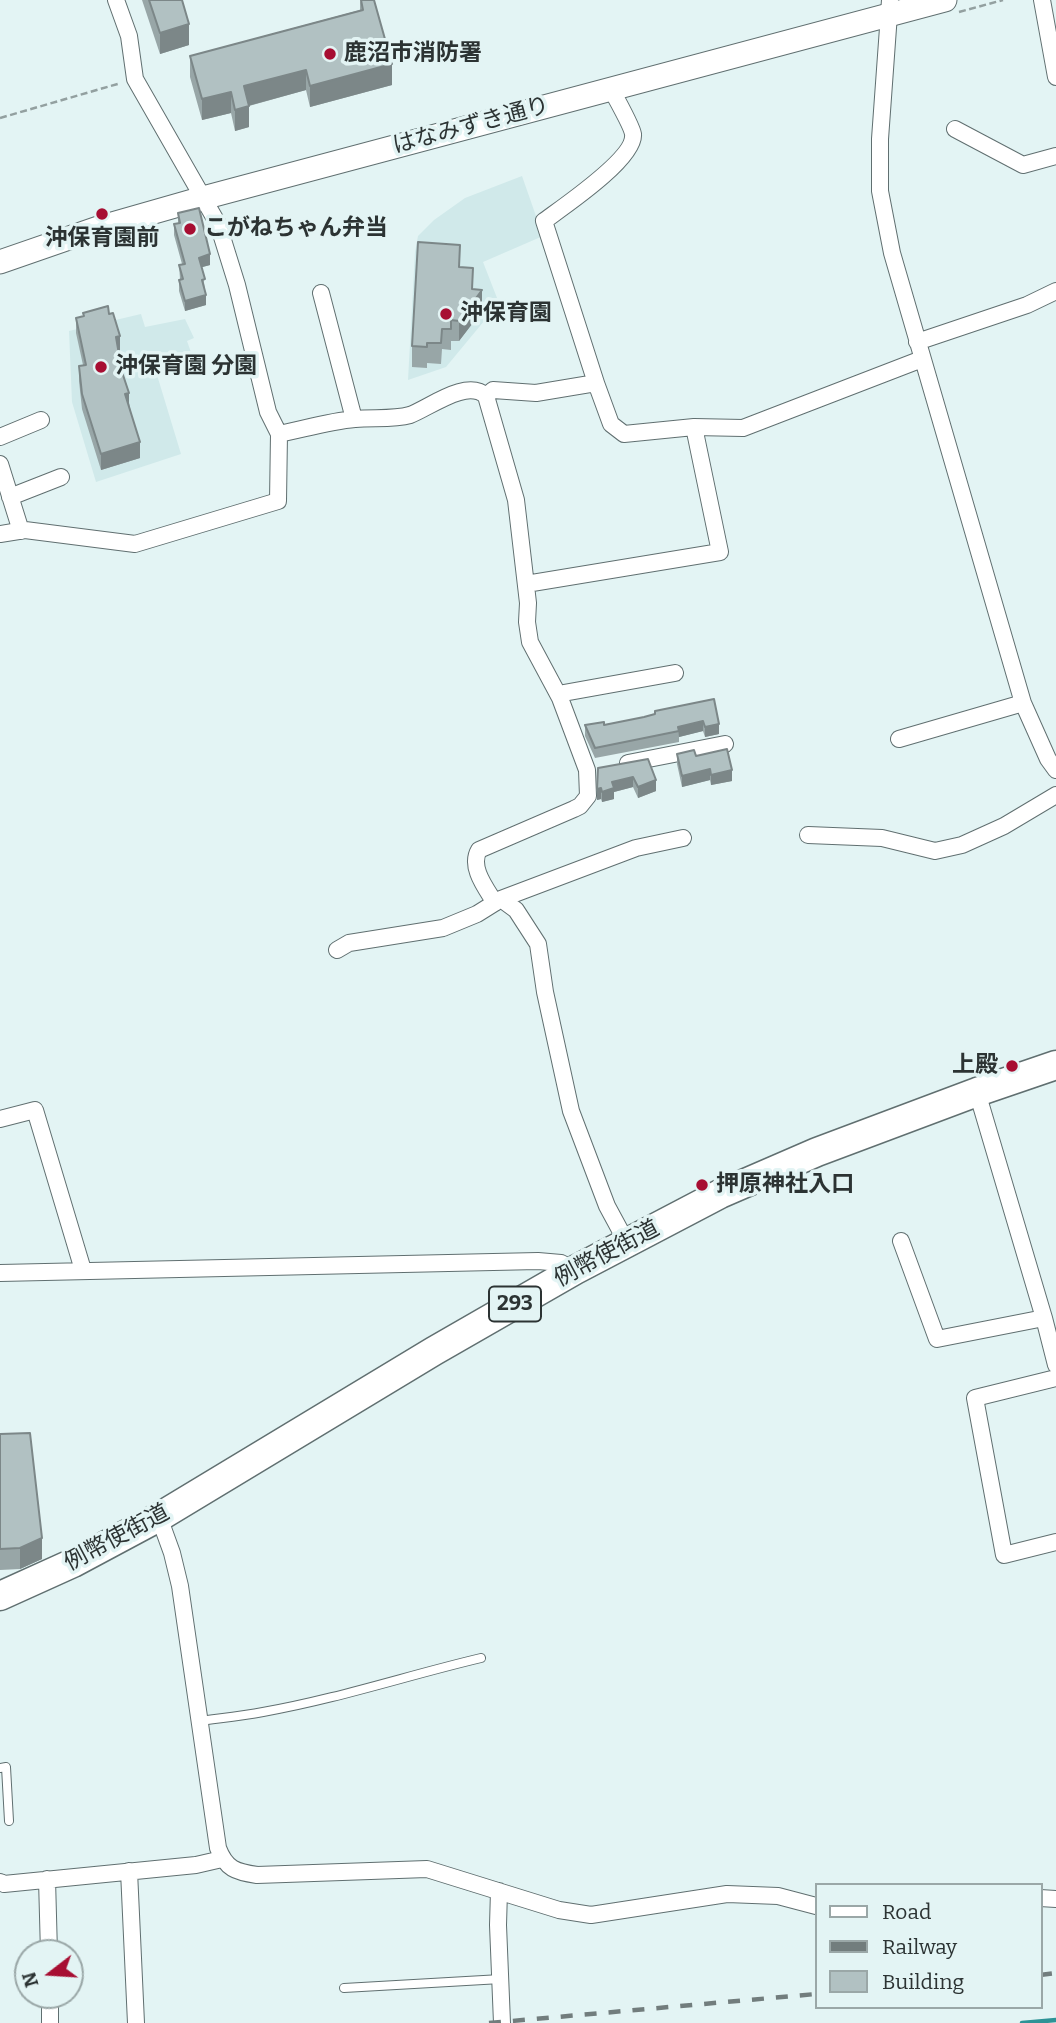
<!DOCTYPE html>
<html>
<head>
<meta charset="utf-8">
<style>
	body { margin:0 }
	#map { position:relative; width:1056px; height:2023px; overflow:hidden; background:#e3f4f4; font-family:Bitter,serif }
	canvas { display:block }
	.legend { position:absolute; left:815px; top:1883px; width:228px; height:126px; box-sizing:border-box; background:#e3f4f4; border:2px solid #9aa7a7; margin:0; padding:9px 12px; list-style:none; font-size:21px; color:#2c3333 }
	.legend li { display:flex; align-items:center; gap:14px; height:35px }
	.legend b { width:35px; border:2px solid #9aa7a7 }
	.north { position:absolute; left:14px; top:1939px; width:70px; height:70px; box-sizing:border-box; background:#e3f4f4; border:2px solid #9aa7a7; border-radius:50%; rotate:253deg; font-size:19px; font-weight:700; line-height:28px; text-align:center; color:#2c3333 }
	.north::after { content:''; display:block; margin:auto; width:24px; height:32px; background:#a70e32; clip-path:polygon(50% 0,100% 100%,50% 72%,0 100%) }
</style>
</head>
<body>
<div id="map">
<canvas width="1056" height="2023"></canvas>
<ul class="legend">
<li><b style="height:9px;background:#fff"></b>Road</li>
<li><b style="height:9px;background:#727d7d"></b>Railway</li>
<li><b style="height:19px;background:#b1c1c2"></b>Building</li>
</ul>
<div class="north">N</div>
</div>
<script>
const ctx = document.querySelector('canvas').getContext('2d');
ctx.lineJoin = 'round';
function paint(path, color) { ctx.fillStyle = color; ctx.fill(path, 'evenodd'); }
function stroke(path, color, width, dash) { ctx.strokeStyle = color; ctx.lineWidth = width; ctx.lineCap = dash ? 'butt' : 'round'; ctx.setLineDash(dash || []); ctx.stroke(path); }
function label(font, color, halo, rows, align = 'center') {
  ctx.font = font + ' Bitter,"Noto Sans JP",serif'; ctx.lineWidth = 7; ctx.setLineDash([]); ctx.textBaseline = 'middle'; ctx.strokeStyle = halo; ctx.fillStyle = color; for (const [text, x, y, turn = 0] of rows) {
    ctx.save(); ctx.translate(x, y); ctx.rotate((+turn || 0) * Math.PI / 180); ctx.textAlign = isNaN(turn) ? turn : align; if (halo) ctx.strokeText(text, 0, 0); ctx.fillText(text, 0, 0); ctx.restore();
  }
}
const built = new Path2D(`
	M522,176L543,236L483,262L499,303L446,367L408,380L415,252L418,236L434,220L465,198Z
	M141,314L145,327L185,319L194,338L187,341L193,358L157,375L181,454L96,482L72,402L69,331Z`);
const stream = new Path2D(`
	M1022,2023L1056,2020`);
const path = new Path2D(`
	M959,12L1003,0
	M0,118L121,83`);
const lane = new Path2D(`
	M199,1721C221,1718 242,1716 263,1712C337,1699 409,1675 481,1658
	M0,1768L6,1767L9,1821
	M344,1988L501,1979`);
const street = new Path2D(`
	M890,0L880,139V191L892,253L1023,703L1048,759L1056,770
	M1042,0L1056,77
	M955,129L1023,165L1056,156
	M321,293L354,419
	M917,342L1027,305L1056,291
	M596,383L611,424L624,434L694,427
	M486,396L493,390L536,393L596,383L544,221C563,207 636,158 633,134C632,127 616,98 611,89
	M279,434C304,429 330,421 355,419C372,417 393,420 410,415C429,408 467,378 486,396L516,500L528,603L527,622L530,642L560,698L587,770L588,796L580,806L574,809L479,850C469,867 486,888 495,903
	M0,437L41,420
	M0,464L21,531
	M10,497L61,477
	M0,534L25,530L135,544L278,501L279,434L268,412L237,285L218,224L135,79L129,36L116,0
	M526,584L720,552L694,427L743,428L922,359
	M558,694L675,673
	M899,739L1023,703
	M628,763L725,744
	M808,835L882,838L935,851L962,845L1004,826L1056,795
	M337,950L349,943L443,928L477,914L501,899
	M977,1092L1044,1318
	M0,1119L35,1110L83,1270
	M901,1241L937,1339L1044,1318L1056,1365
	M627,1243L607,1206L571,1111L545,992L538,944L516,910L501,899L636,848L683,838
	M0,1273L538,1261L561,1263L575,1270
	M1056,1378L975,1398L1004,1555L1056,1542
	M159,1517L172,1553L180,1586L218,1848C226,1869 236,1872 257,1875L427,1869L559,1910L591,1915L727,1894L778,1896L816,1906
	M129,1871L136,2023
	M47,1879L49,1953
	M0,1882L4,1884L196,1865L222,1859
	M499,1891L498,1925L502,2023
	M1040,1898L1056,1899
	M50,1995V2023`);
const secondary = new Path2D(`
	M0,262L98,228L203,198L945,0`);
const highway = new Path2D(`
	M0,1596L73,1563L159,1517L434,1351L575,1270L720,1194L817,1152L977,1092L1056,1065`);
const rail = new Path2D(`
	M1040,1975L1056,1973
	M489,2023L816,1994`);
const wall = new Path2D(`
	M142,0H182L189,45L160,54Z
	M360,0L392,85L310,107L306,90L249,106V127L235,131L231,113L202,120L190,77V56L360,10Z
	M178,213L210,265L202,267L205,290L206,305L185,311L179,291V280L180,279L179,265L182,264L174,235V224L178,223Z
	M460,267L473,289L482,311L459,341H451V350L442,349L441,364L427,363V368L412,367V346Z
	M109,314L120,352H119L140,458L101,470L82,409L79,381V366L83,365L76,333V318Z
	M714,699L719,734L705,737L703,731L679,737V742L595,758L585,736V725H604L644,717Z
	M677,754L696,756L732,781L711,785L710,780L682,787L677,764Z
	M648,759L656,791L638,798L633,787L614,792V799L602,802L601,799L597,800L598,768Z
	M0,1434L42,1559L20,1569L0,1570Z`);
const shadedWall = new Path2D(`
	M189,24V45L160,54V33Z
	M392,64V85L310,107V86Z
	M306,70V90L244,107V86Z
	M231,92V113L202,120V99Z
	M249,106V127L235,131V110Z
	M210,254V265L199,268V258Z
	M473,268L472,303L482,290V311L459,341V321Z
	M206,295V305L185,311V301Z
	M120,336V352L116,353V337Z
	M129,393V409L125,394Z
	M140,442V458L101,470V454Z
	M703,721V731L679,737L678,727Z
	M719,724V734L705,737V727Z
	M710,769V780L682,787V776Z
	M732,770V781L711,785V775Z
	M633,777V787L614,792V799L602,802V792L612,782Z
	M656,780V791L638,798V787Z
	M601,788V799L597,800V789Z
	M42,1538V1559L20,1569V1548Z`);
const building = new Path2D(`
	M149,0H182L189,24L160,33Z
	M361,0H374L392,64L310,86L306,70L244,86L249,106L235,110L231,92L202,99L190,56L363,10Z
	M199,208L210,254L199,258L205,279L202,280L206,295L185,301L179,280L183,279L179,265L185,264L174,224L180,223L178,213Z
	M418,242L460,245L459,267L473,268L472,289L482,290L459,321L451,320V329H442L441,343H427V347L412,346Z
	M108,306L109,314L113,313L120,336L116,337L122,372L129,393L125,394L140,442L101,454L82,394L79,366L86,365L76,318L84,316L83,313Z
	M714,699L719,724L705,727L703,721L678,727L679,731L595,748L585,725L604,722V725L644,717L655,714V711Z
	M727,749L732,770L711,775L710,769L682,776L677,754L694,750L696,756Z
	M648,759L656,780L638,787L633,777L612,782L614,788L602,792L601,788L597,789L598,768Z
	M30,1433L42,1538L20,1548L0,1549V1434Z`);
const markers = [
	[330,54,7,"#a70e32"],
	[102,214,7,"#a70e32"],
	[190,229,7,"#a70e32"],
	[446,314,7,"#a70e32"],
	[101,367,7,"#a70e32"],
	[1012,1066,7,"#a70e32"],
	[702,1185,7,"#a70e32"]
];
const shields = [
	[515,1304,52]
];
const shieldNames = [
	["293",515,1304]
];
const poiNames = [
	["鹿沼市消防署",344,54],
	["こがねちゃん弁当",204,229],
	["沖保育園前",102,239,"center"],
	["沖保育園",460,314],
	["沖保育園 分園",115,367],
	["上殿",998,1066,"right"],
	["押原神社入口",716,1185]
];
const streetNames = [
	["はなみずき通り",471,126,-15],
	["例幣使街道",607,1254,-28],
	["例幣使街道",117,1538,-28]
];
paint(built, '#d0e9ea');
stroke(stream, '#2d9396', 4.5);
stroke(lane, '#606f70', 10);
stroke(street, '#606f70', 18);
stroke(secondary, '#606f70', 25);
stroke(highway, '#606f70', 31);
stroke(path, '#93a0a0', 2.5, [7, 3.5]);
stroke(lane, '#fff', 8);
stroke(street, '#fff', 16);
stroke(secondary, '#fff', 23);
stroke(highway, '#fff', 28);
stroke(rail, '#727d7d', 4.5, [12, 12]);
paint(wall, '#98a6a7');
paint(shadedWall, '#7c8788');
paint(building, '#b1c1c2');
stroke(building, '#7c8788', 2);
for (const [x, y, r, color] of markers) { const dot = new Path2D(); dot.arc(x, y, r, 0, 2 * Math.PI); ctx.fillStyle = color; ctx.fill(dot); stroke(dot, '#e3f4f4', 2.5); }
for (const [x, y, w] of shields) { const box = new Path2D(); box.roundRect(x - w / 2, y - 17.5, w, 35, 5); ctx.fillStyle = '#e3f4f4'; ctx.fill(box); stroke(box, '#2c3333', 2); }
label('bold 21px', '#2c3333', null, shieldNames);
label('bold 23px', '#2c3333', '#e3f4f4', poiNames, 'left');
label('23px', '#2c3333', '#e3f4f4', streetNames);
</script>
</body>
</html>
